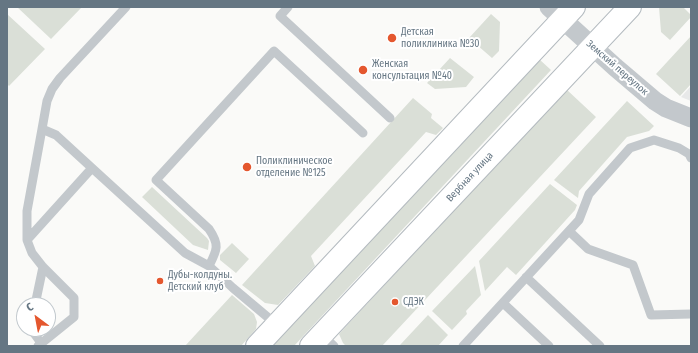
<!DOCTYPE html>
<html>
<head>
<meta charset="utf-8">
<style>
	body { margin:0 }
	#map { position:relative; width:698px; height:353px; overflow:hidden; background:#fafaf8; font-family:"Fira Sans Condensed",sans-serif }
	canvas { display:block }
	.frame { position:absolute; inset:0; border:8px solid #657683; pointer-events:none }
	.north { position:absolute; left:16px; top:297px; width:40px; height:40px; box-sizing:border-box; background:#fff; border:1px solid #c1c8cd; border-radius:50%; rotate:328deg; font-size:11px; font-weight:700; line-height:16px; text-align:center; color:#657683 }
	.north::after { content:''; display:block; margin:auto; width:14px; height:18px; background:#e4572e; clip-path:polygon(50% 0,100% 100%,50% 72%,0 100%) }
</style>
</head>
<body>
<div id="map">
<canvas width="698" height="353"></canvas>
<div class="frame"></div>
<div class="north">С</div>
</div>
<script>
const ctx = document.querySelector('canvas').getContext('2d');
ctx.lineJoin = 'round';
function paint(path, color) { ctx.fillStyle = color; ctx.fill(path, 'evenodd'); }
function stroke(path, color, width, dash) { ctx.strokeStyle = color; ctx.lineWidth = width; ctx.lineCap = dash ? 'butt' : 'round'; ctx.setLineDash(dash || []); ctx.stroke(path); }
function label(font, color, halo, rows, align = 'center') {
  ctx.font = font + ' "Fira Sans Condensed",sans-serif'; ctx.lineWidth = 4; ctx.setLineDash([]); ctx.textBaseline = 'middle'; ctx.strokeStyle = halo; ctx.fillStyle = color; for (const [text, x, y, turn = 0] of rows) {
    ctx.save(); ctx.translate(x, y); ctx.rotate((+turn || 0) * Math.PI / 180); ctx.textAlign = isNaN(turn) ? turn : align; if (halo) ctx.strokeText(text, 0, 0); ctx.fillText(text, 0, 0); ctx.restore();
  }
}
const built = new Path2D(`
	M691,86V101L681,97Z`);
const green = new Path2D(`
	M17,7H82L51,39Z
	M659,7H683L691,15V17L670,40L661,32Z
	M7,14L45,49L9,86L7,84Z
	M491,14L500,22L499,51L492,58L469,38Z
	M691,36V84L680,96L656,74Z
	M450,58L474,77L466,87L435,89L427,83Z
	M539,59L551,70L294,346H270Z
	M566,89L596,117L382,346H346L343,343L339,334Z
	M413,98L432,114L431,118L443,128L436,135L426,132L311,256L315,266L278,305L265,303L242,285Z
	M627,101L654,126L649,131L627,137L579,191L578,198L554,180Z
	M550,184L577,205L575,210L516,275L507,267L485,291L479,261Z
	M152,187L207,238L209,241L208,250L193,245L142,197Z
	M232,243L249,259L236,273L220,260V255Z
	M475,266L481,295L466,311L467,314L452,330L432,311Z
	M232,295L254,314L257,322L256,329L241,346H185Z
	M428,315L448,335L438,346H402L400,345Z`);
const service = new Path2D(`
	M288,7L280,16L390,118
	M92,168L56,135L42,129L47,101L52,89L60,78L126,7
	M569,231L588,249L633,265L651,315L691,314
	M27,240V211L42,129
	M209,266C217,250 220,245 209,229L156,180L274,51L363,133
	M526,277L600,346
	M503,303L549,346
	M35,305L43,267
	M31,329L41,343
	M321,334L334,346
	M38,346L74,317V298L43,267L32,253L27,240L92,168L185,253L209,266L233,288L277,325
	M463,346L579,220L589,194L630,148L654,140L679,148L689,154L691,158`);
const minor = new Path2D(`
	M549,7L615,67L655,101L666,108L691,118`);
const secondary = new Path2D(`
	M257,346L574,7
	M311,346L630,7`);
const markers = [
	[392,38,5,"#e4572e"],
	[363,70,5,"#e4572e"],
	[247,167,5,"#e4572e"],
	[160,281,4,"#e4572e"],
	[395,302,4,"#e4572e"]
];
const poiNames = [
	["Детская",401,32],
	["поликлиника №30",401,44],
	["Женская",372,64],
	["консультация №40",372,76],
	["Поликлиническое",256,161],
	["отделение №125",256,173],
	["Дубы-колдуны.",168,275],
	["Детский клуб",168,287],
	["СДЭК",403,302]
];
const streetNames = [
	["Земский переулок",617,68,41],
	["Вербная улица",470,177,-47]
];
paint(built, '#e8e9e9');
paint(green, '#dadfd7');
stroke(secondary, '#b3babf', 24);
stroke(service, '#c3c8cc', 9);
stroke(minor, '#c3c8cc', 19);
stroke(secondary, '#fff', 22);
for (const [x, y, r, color] of markers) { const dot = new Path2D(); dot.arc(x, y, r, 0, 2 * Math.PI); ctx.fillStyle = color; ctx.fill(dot); stroke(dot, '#fff', 1.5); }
label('10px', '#657683', '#fff', poiNames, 'left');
label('10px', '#657683', '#fff', streetNames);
</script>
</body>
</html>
